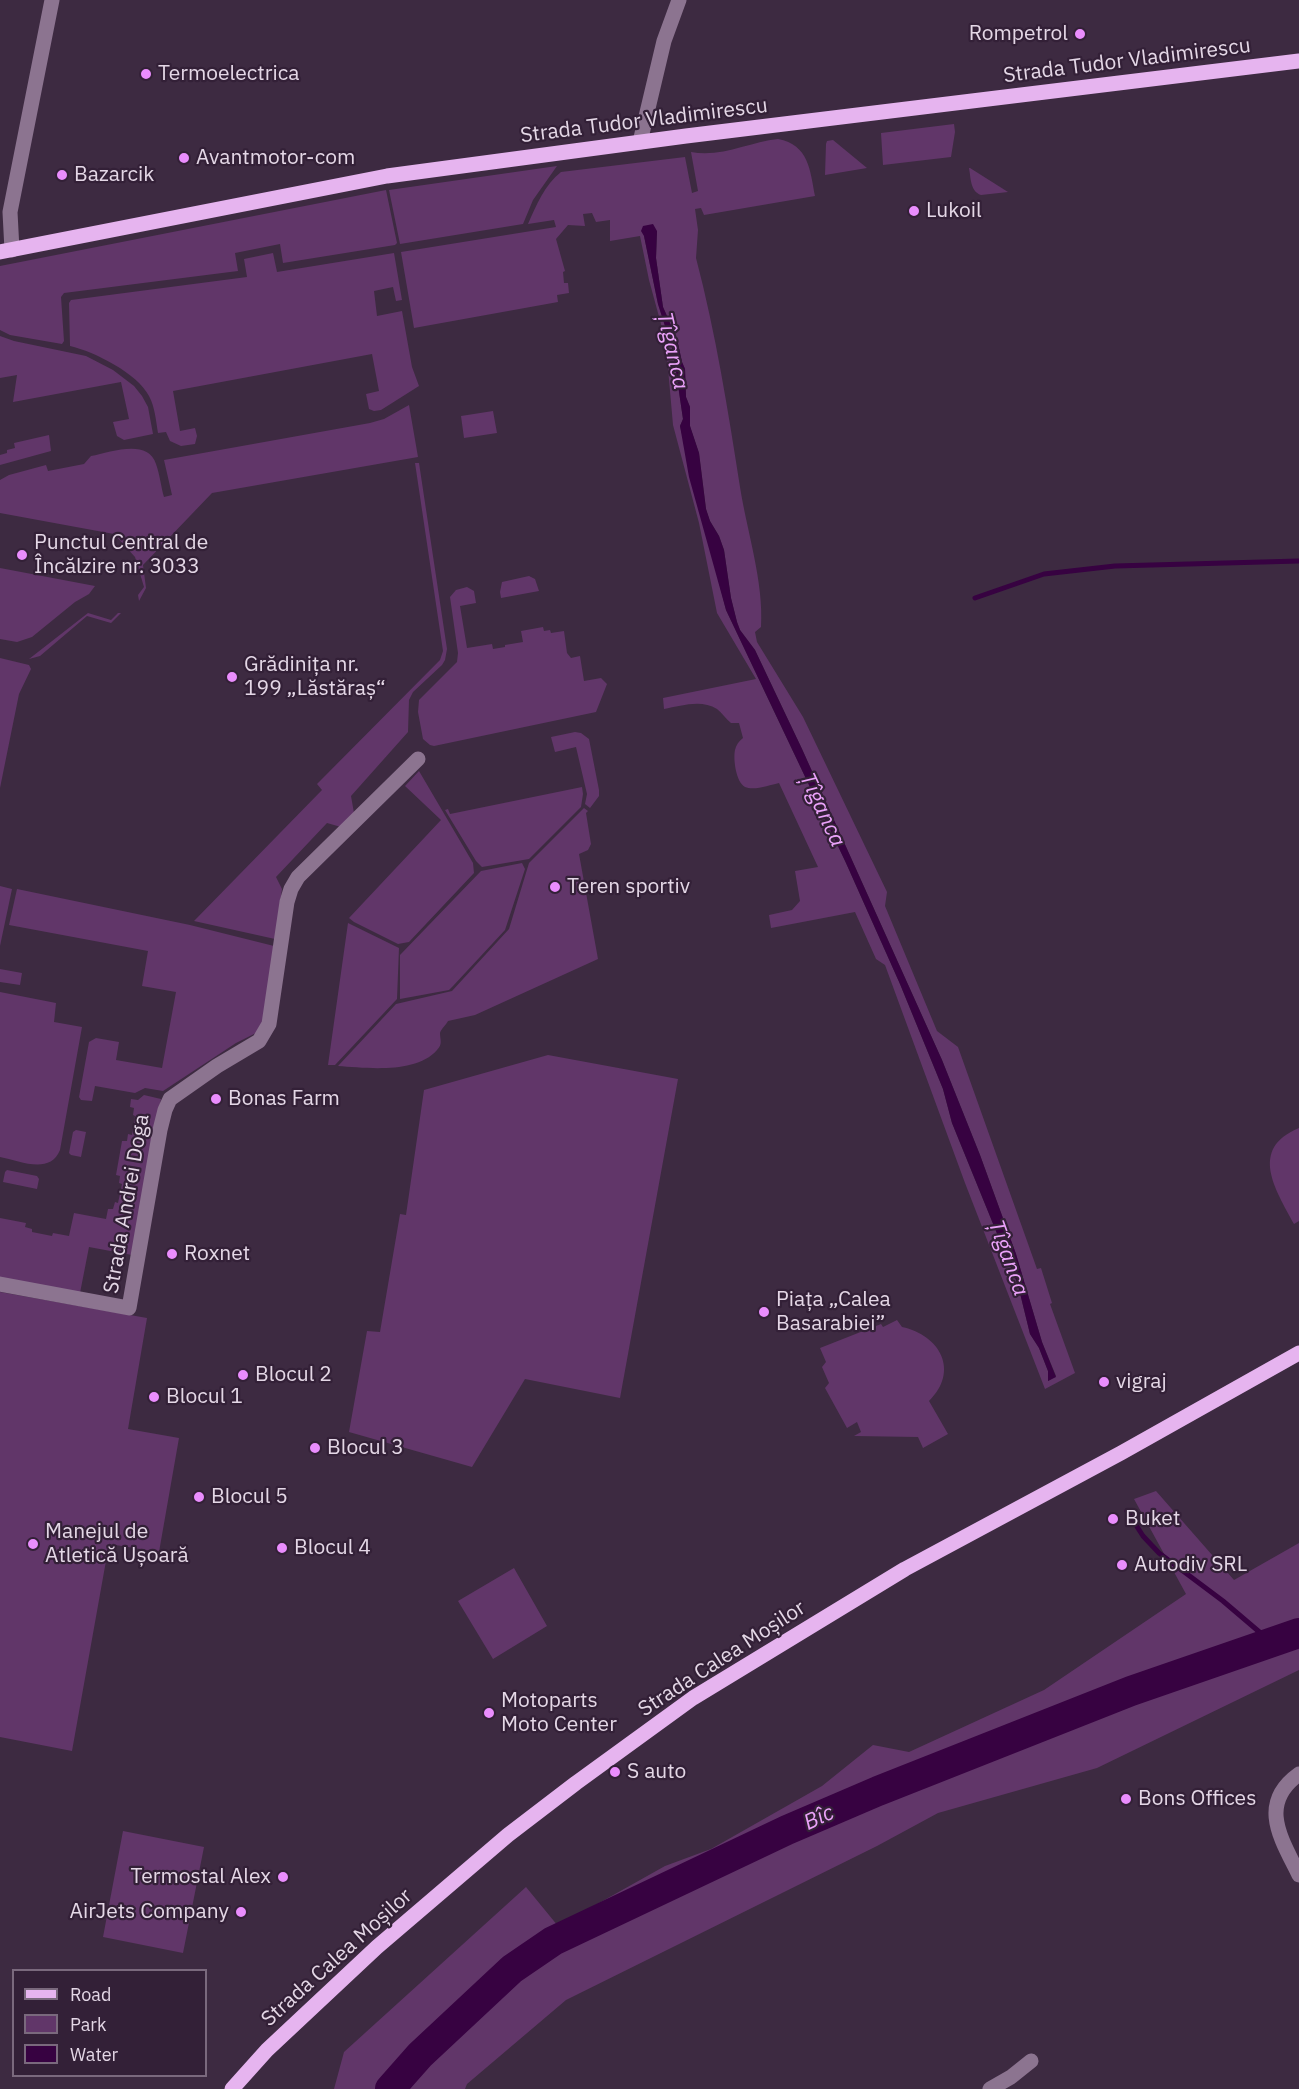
<!DOCTYPE html>
<html>
<head>
<meta charset="utf-8">
<style>
	body { margin:0 }
	#map { position:relative; width:1299px; height:2089px; overflow:hidden; background:#3d2a41; font-family:"IBM Plex Sans",sans-serif }
	canvas { display:block }
	.legend { position:absolute; left:12px; top:1969px; width:195px; height:108px; box-sizing:border-box; background:#332037; border:2px solid #7a697d; margin:0; padding:8px 10px; list-style:none; font-size:18px; color:#e4d7e6 }
	.legend li { display:flex; align-items:center; gap:12px; height:30px }
	.legend b { width:30px; border:2px solid #7a697d }
</style>
</head>
<body>
<div id="map">
<canvas width="1299" height="2089"></canvas>
<ul class="legend">
<li><b style="height:8px;background:#e6b4ef"></b>Road</li>
<li><b style="height:16px;background:#613669"></b>Park</li>
<li><b style="height:16px;background:#370241"></b>Water</li>
</ul>
</div>
<script>
const ctx = document.querySelector('canvas').getContext('2d');
ctx.lineJoin = 'round';
function paint(path, color) { ctx.fillStyle = color; ctx.fill(path, 'evenodd'); }
function stroke(path, color, width, dash) { ctx.strokeStyle = color; ctx.lineWidth = width; ctx.lineCap = dash ? 'butt' : 'round'; ctx.setLineDash(dash || []); ctx.stroke(path); }
function label(font, color, halo, rows, align = 'center') {
  ctx.font = font + ' "IBM Plex Sans",sans-serif'; ctx.lineWidth = 4.5; ctx.setLineDash([]); ctx.textBaseline = 'middle'; ctx.strokeStyle = halo; ctx.fillStyle = color; for (const [text, x, y, turn = 0] of rows) {
    ctx.save(); ctx.translate(x, y); ctx.rotate((+turn || 0) * Math.PI / 180); ctx.textAlign = isNaN(turn) ? turn : align; if (halo) ctx.strokeText(text, 0, 0); ctx.fillText(text, 0, 0); ctx.restore();
  }
}
const green = new Path2D(`
	M954,124L955,132L951,157L883,165L881,133Z
	M778,139C809,145 810,170 815,196L704,215L701,208L695,209L698,230L696,258C716,334 728,411 740,487C747,532 764,582 761,627L755,632L757,642L803,717L887,892L885,906L937,1031L958,1047L1037,1269L1041,1268L1052,1303L1050,1304L1075,1373L1045,1389L965,1183L885,965L876,959L855,912L771,928L769,915L792,910L800,901L795,871L818,867L779,783C770,785 754,791 745,787C736,782 733,759 735,750C736,745 739,741 743,738L739,723H731C726,719 722,713 717,709C701,699 681,706 664,709L663,698L756,679L717,613L699,523L673,425L667,357L661,324L649,280L640,236L610,241V220L596,222L592,213L583,214L585,226L568,225L556,239L565,271L563,272L564,283H568L569,293L557,295L558,302L414,328L401,252L556,227L554,220L528,224C536,206 545,184 561,172L685,157L692,193L698,191L691,152C721,158 749,142 778,139ZM657,231L656,258L663,307L677,339L682,362L685,369L686,397L690,407V426L699,453L706,509L710,521L719,536L724,550L731,598L737,622L740,630L755,650L802,749L942,1060L980,1155L1016,1254L1042,1342L1056,1376L1048,1381V1371L1039,1348L1030,1334L1018,1285L952,1123L943,1089L900,984L846,863L726,610L680,426L683,419L673,351L658,304L644,236Z
	M833,140L867,168L825,175L826,144L827,141Z
	M557,166L533,200L523,224L400,244L389,190Z
	M969,168H970L1008,192L981,195C970,191 971,178 969,168Z
	M386,190L397,243L395,245L283,263L280,244L235,253L238,271L64,293L61,297L64,341L62,344L10,335L0,330V266Z
	M273,253L277,272L394,253L402,300L396,301L393,287L374,291L377,316L402,311L412,367L419,386L381,410L374,411L369,409L366,394L379,391L372,354L173,391L180,431L195,428L197,436L195,444L181,446L170,441L166,432L158,433C156,421 155,407 149,396C137,373 95,352 70,346L69,303L71,300L247,277L244,259Z
	M0,336L14,341L86,356L113,370L134,386L142,396L148,407L153,434L124,440L117,436L113,422L129,419L121,382L13,402L17,375L0,378Z
	M409,405L418,457L212,493L143,565L146,588L139,601L138,595L144,587L135,557L114,534L0,513V480L9,475L46,465L48,471L84,464L91,456C111,452 148,438 156,464C160,475 161,487 164,497L172,495L164,460L370,423L384,419Z
	M493,411L497,433L464,438L461,416Z
	M49,435L51,451L0,465V455L7,453V450L15,448L14,443Z
	M415,463H419L447,649L445,660L442,665L413,692L409,700L408,732L351,796L354,813L341,827L327,823L276,877L282,889L275,939L194,921L322,790L317,784L440,660L443,651Z
	M0,568L95,586L89,594L75,602L32,637L17,642L0,639Z
	M529,576L535,579L539,591L501,598L500,592L502,582Z
	M467,587L474,591L476,603L460,606L467,648L492,644L493,649L505,647V645L523,642L521,631L543,627L544,631L550,630L551,633L564,631L567,653L571,658L580,656L584,681L601,678L607,684L596,712L434,746L430,745L423,739L418,712L419,700L457,662L458,653L450,597L456,590Z
	M88,613L111,620L118,613H121L111,623L87,616L40,656L29,659Z
	M0,658L29,665L31,669L19,694L0,788Z
	M575,732L581,733L589,739L599,790V796L590,808L585,804L587,794L576,747L555,752L551,737Z
	M419,771L473,863L474,873L409,942L398,944L354,922L349,918L441,820L405,786Z
	M582,787L583,794L581,807L529,859L482,867L476,861L445,810L448,809L450,814Z
	M584,808L588,811L586,813L591,844L588,850L579,854L598,959L475,1015L448,1021C446,1025 441,1029 440,1033C440,1040 443,1044 437,1050C416,1074 367,1068 338,1066L396,1004L452,991L509,929L529,863Z
	M522,863L525,869L505,930L453,986L449,990L400,999V955L481,871Z
	M0,886L12,889L0,946Z
	M17,889L190,925L274,946L263,1025L256,1033L236,1043L163,1091L145,1088L135,1093L95,1086L92,1101L81,1100L79,1097L89,1042L96,1038L119,1042L116,1060L162,1068L176,992L142,986L148,951L9,925Z
	M348,923L399,948L397,999L335,1065H328Z
	M0,969L22,973L20,985L0,982Z
	M0,992L56,1003L54,1022L82,1027L60,1150C50,1175 20,1161 0,1157Z
	M548,1055L678,1079L620,1398L525,1379L472,1467L349,1432L367,1331L380,1332L400,1214L406,1215L424,1090Z
	M144,1095L161,1099L132,1255L89,1247L80,1293L0,1279V1218L26,1223L25,1227L32,1229V1232L52,1236L53,1233L69,1236L74,1213L106,1219L108,1209H113L115,1202L118,1203L122,1184L119,1183L120,1176L116,1175L122,1141H127L128,1134L132,1135L135,1116L133,1115L134,1108L130,1107L131,1099L138,1100Z
	M1299,1128V1221L1294,1224C1276,1190 1248,1149 1299,1128Z
	M76,1130L86,1132L81,1157L71,1155L69,1153L73,1132Z
	M7,1170L37,1176L39,1179L37,1189L3,1182L5,1172Z
	M0,1292L147,1318L128,1429L179,1438L159,1552L109,1544L72,1751L0,1737Z
	M897,1320L902,1327C940,1335 960,1371 929,1401L948,1434L923,1448L918,1437L854,1436L861,1432L857,1422L847,1428L825,1388L829,1383L822,1367L826,1362L820,1348L881,1324L883,1327Z
	M1156,1491L1234,1580L1299,1543V1670L1097,1768L938,1813L877,1846L566,2000L467,2084L465,2089H334L344,2052L526,1887L558,1926L665,1866L711,1849L822,1786L873,1745L909,1752L1044,1690L1186,1594L1134,1499Z
	M514,1568L547,1626L493,1659L458,1601Z
	M123,1831L204,1847L183,1953L103,1937Z`);
const water = new Path2D(`
	M653,224L657,231L656,258L663,307L677,339L682,362L685,369L686,397L690,407V426L699,453L706,509L710,521L719,536L724,550L731,598L737,622L740,630L755,650L802,749L942,1060L980,1155L1016,1254L1042,1342L1056,1377L1048,1381V1371L1039,1348L1030,1334L1018,1285L952,1123L943,1089L900,984L846,863L726,610L689,477L680,426L683,419L673,351L658,304L644,236L641,231L643,226Z`);
const stream = new Path2D(`
	M975,598L1044,574L1115,566L1299,561
	M1127,1511L1143,1536L1159,1553L1223,1601L1270,1641`);
const river = new Path2D(`
	M390,2089L420,2055L512,1969L553,1941L787,1830L878,1791L1131,1691L1299,1633`);
const minor = new Path2D(`
	M640,142L664,41L679,0
	M12,250L10,212L52,0
	M0,1284L129,1308L160,1130L165,1110L170,1099L217,1066L259,1041L269,1024L287,902L291,889L298,877L418,759
	M1299,1774C1257,1804 1282,1840 1299,1875
	M990,2089L1011,2077L1031,2061`);
const major = new Path2D(`
	M0,252L387,176L686,136L1299,61
	M232,2089L267,2050L377,1947L508,1835L576,1783L693,1698L905,1569L1121,1453L1299,1353`);
const markers = [
	[1080,34,6,"#ea8dfd"],
	[146,74,6,"#ea8dfd"],
	[184,158,6,"#ea8dfd"],
	[62,175,6,"#ea8dfd"],
	[914,211,6,"#ea8dfd"],
	[22,555,6,"#ea8dfd"],
	[232,677,6,"#ea8dfd"],
	[555,887,6,"#ea8dfd"],
	[216,1099,6,"#ea8dfd"],
	[172,1254,6,"#ea8dfd"],
	[764,1312,6,"#ea8dfd"],
	[243,1375,6,"#ea8dfd"],
	[1104,1382,6,"#ea8dfd"],
	[154,1397,6,"#ea8dfd"],
	[315,1448,6,"#ea8dfd"],
	[199,1497,6,"#ea8dfd"],
	[1113,1519,6,"#ea8dfd"],
	[33,1544,6,"#ea8dfd"],
	[282,1548,6,"#ea8dfd"],
	[1122,1565,6,"#ea8dfd"],
	[489,1713,6,"#ea8dfd"],
	[615,1772,6,"#ea8dfd"],
	[1126,1799,6,"#ea8dfd"],
	[283,1877,6,"#ea8dfd"],
	[241,1912,6,"#ea8dfd"]
];
const poiNames = [
	["Rompetrol",1068,34,"right"],
	["Termoelectrica",158,74],
	["Avantmotor-com",196,158],
	["Bazarcik",74,175],
	["Lukoil",926,211],
	["Punctul Central de",34,543],
	["Încălzire nr. 3033",34,567],
	["Grădinița nr.",244,665],
	["199 „Lăstăraș“",244,689],
	["Teren sportiv",567,887],
	["Bonas Farm",228,1099],
	["Roxnet",184,1254],
	["Piața „Calea",776,1300],
	["Basarabiei”",776,1324],
	["Blocul 2",255,1375],
	["vigraj",1116,1382],
	["Blocul 1",166,1397],
	["Blocul 3",327,1448],
	["Blocul 5",211,1497],
	["Buket",1125,1519],
	["Manejul de",45,1532],
	["Atletică Ușoară",45,1556],
	["Blocul 4",294,1548],
	["Autodiv SRL",1134,1565],
	["Motoparts",501,1701],
	["Moto Center",501,1725],
	["S auto",627,1772],
	["Bons Offices",1138,1799],
	["Termostal Alex",271,1877,"right"],
	["AirJets Company",229,1912,"right"]
];
const streetNames = [
	["Strada Tudor Vladimirescu",1127,61,-7],
	["Strada Tudor Vladimirescu",644,121,-7],
	["Strada Andrei Doga",127,1204,-80],
	["Strada Calea Moșilor",722,1659,-33],
	["Strada Calea Moșilor",337,1958,-42]
];
const waterNames = [
	["Țîganca",672,351,77],
	["Țîganca",822,810,65],
	["Țîganca",1008,1258,70],
	["Bîc",819,1818,-25]
];
paint(green, '#613669');
paint(water, '#370241');
stroke(stream, '#370241', 5);
stroke(river, '#370241', 30);
stroke(minor, '#8c7490', 15);
stroke(major, '#e6b4ef', 15);
for (const [x, y, r, color] of markers) { const dot = new Path2D(); dot.arc(x, y, r, 0, 2 * Math.PI); ctx.fillStyle = color; ctx.fill(dot); stroke(dot, '#332037', 2); }
label('21px', '#e4d7e6', '#332037', poiNames, 'left');
label('21px', '#e4d7e6', '#332037', streetNames);
label('italic 22px', '#eba2fa', '#332037', waterNames);
</script>
</body>
</html>
